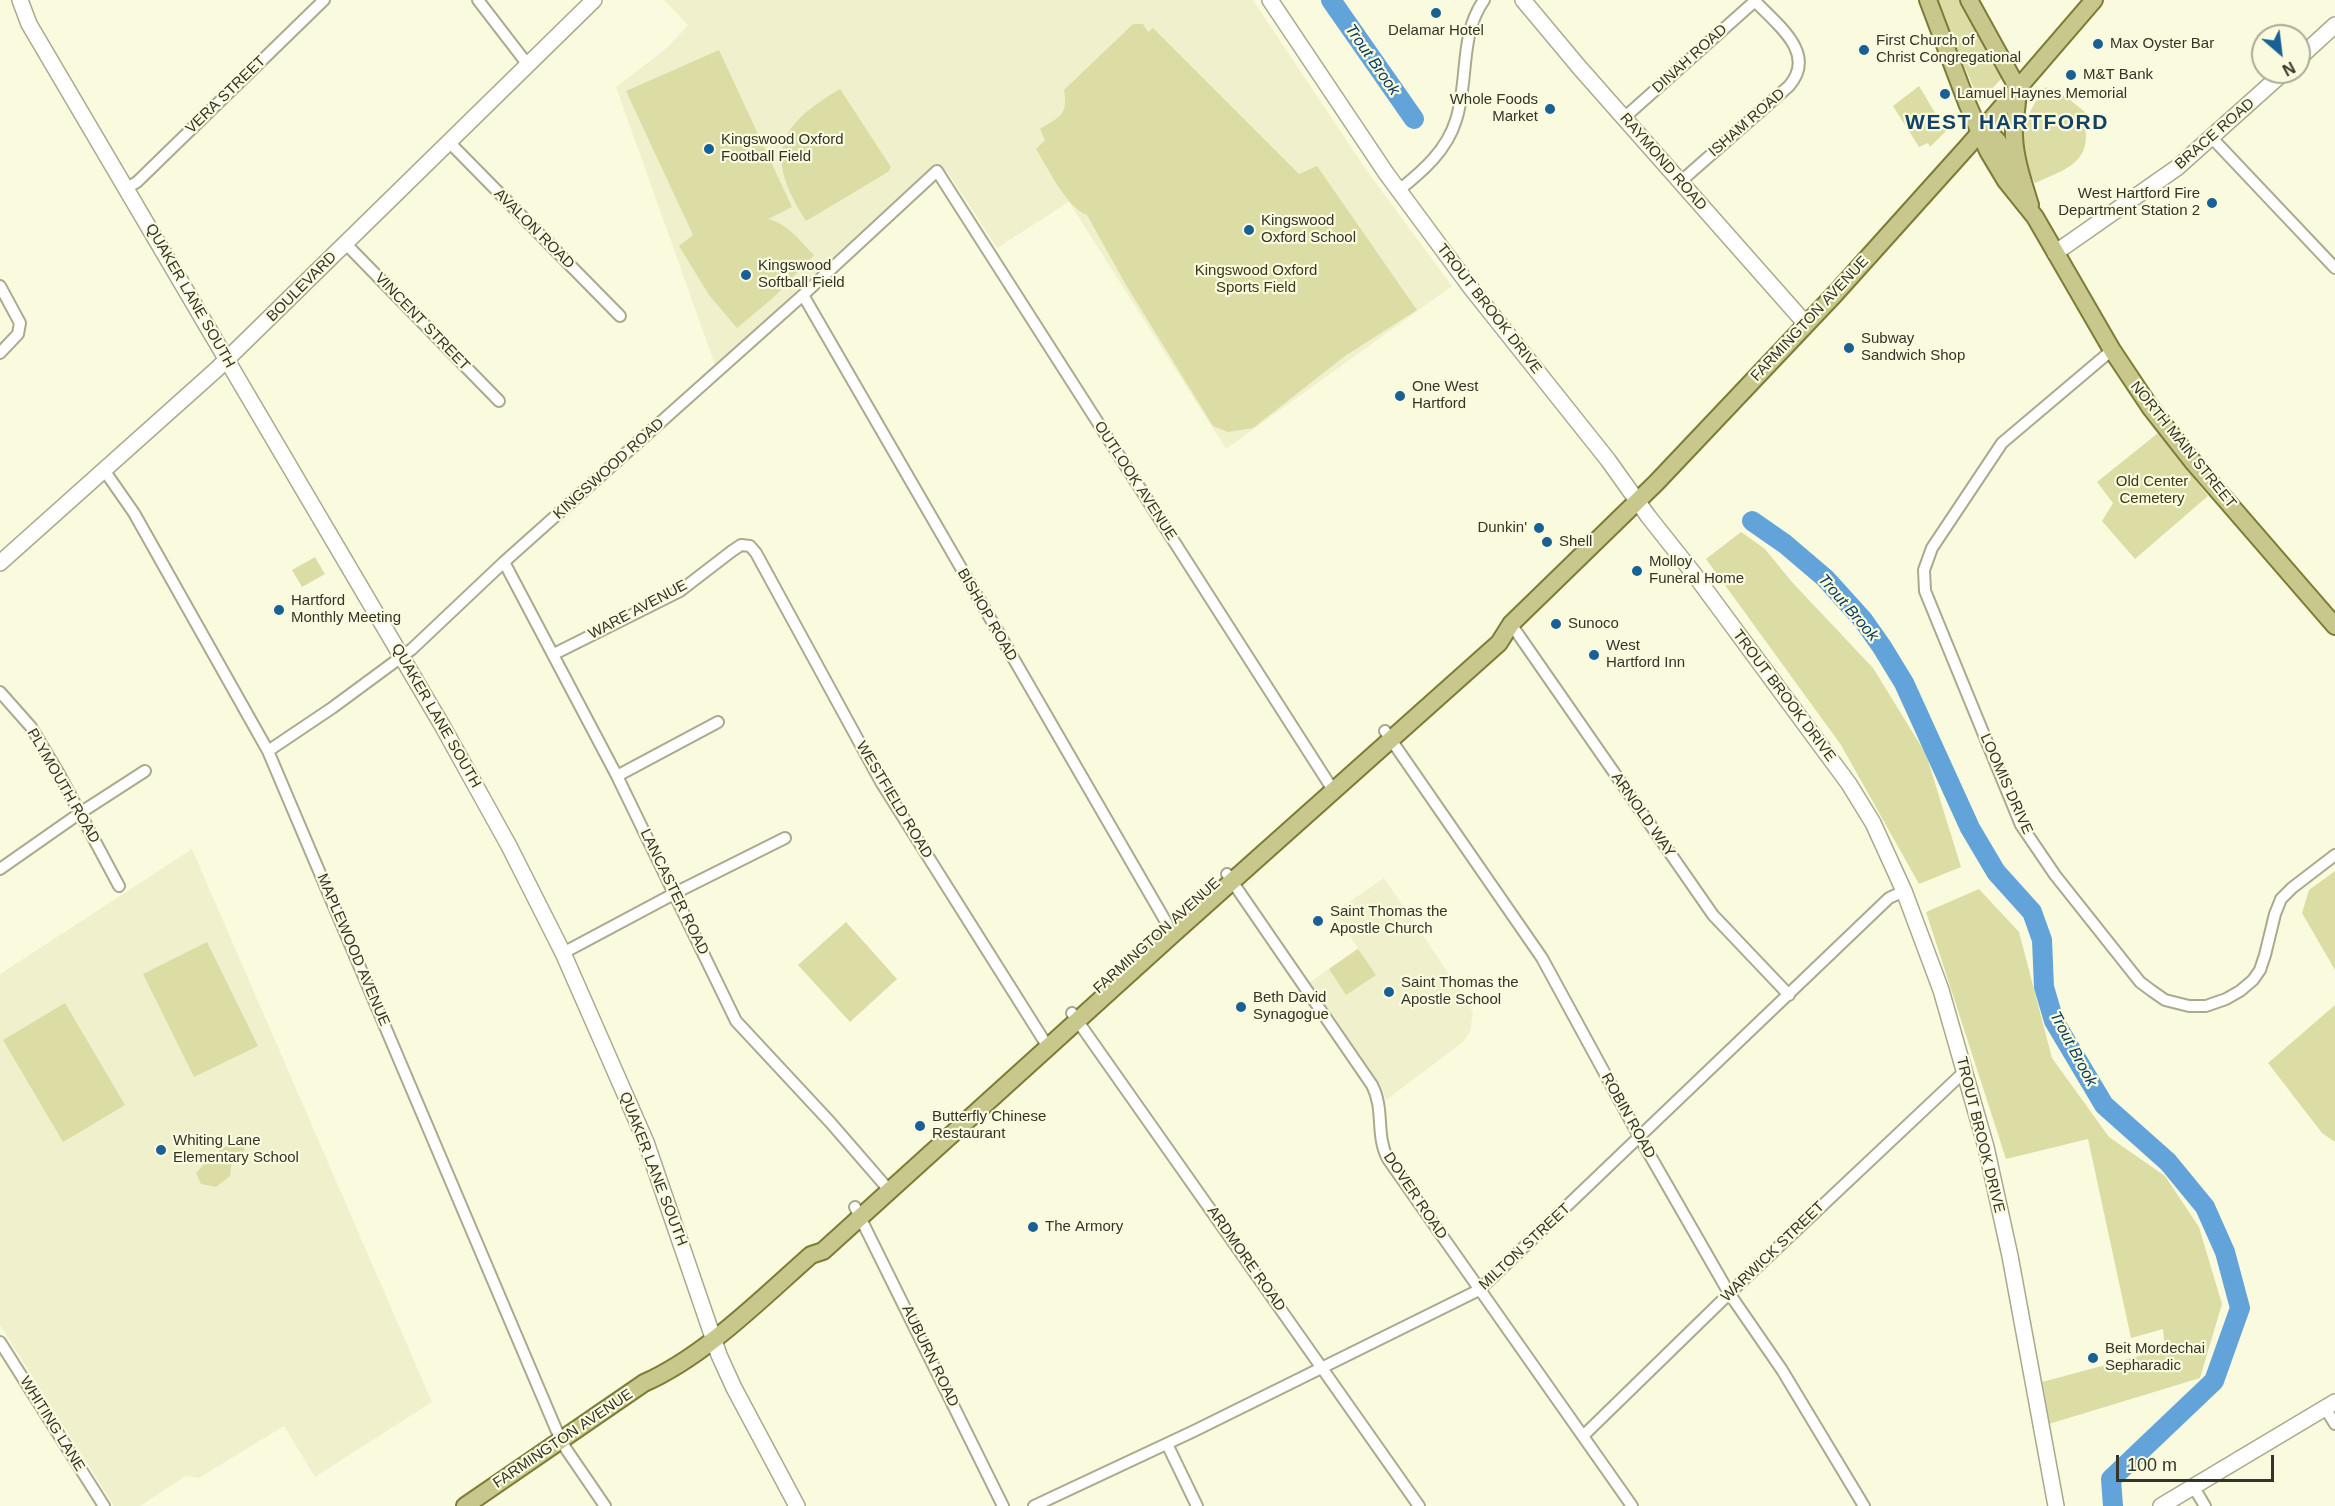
<!DOCTYPE html>
<html>
<head>
<meta charset="utf-8">
<style>
	body { margin:0 }
	#map { position:relative; width:2335px; height:1506px; overflow:hidden; background:#fafbde; font-family:Arial,sans-serif }
	canvas { display:block }
	.north { position:absolute; left:2251px; top:24px; width:60px; height:60px; box-sizing:border-box; background:#fafbde; border:2px solid #abab96; border-radius:50%; rotate:152deg; font-size:16px; font-weight:700; line-height:24px; text-align:center; color:#343429 }
	.north::after { content:''; display:block; margin:auto; width:21px; height:27px; background:#196094; clip-path:polygon(50% 0,100% 100%,50% 72%,0 100%) }
	.scale { position:absolute; left:2116px; top:1455px; width:158px; height:27px; box-sizing:border-box; border:3px solid #343429; border-top:0; padding-left:8px; font-size:18px; line-height:21px; white-space:nowrap; color:#343429; -webkit-text-stroke:4px #fafbde; paint-order:stroke }
</style>
</head>
<body>
<div id="map">
<canvas width="2335" height="1506"></canvas>
<div class="north">N</div>
<div class="scale">100 m</div>
</div>
<script>
const ctx = document.querySelector('canvas').getContext('2d');
ctx.lineJoin = 'round';
function paint(path, color) { ctx.fillStyle = color; ctx.fill(path, 'evenodd'); }
function stroke(path, color, width, dash) { ctx.strokeStyle = color; ctx.lineWidth = width; ctx.lineCap = dash ? 'butt' : 'round'; ctx.setLineDash(dash || []); ctx.stroke(path); }
function label(font, color, halo, rows, align = 'center') {
  ctx.font = font + ' Arial,sans-serif'; ctx.lineWidth = 4.5; ctx.setLineDash([]); ctx.textBaseline = 'middle'; ctx.strokeStyle = halo; ctx.fillStyle = color; for (const [text, x, y, turn = 0] of rows) {
    ctx.save(); ctx.translate(x, y); ctx.rotate((+turn || 0) * Math.PI / 180); ctx.textAlign = isNaN(turn) ? turn : align; if (halo) ctx.strokeText(text, 0, 0); ctx.fillText(text, 0, 0); ctx.restore();
  }
}
const built = new Path2D(`
	M664,0H1253L1367,171L1452,286L1226,449L1069,202L997,248L949,174L943,169L936,168L928,172L715,365L616,87L668,47L688,25Z
	M192,849L432,1402L315,1477L284,1426L199,1478L186,1476L140,1506H114L0,1325V974Z
	M1384,878L1468,1002L1473,1013L1470,1032L1462,1043L1386,1100L1380,1084L1310,982L1358,948L1333,913Z`);
const green = new Path2D(`
	M1935,0H1961L2002,72V78L1980,102Z
	M1133,24H1143L1148,32L1153,28L1299,174L1317,166L1417,310L1345,356L1253,428L1228,432L1213,426L1126,285L1087,215C1066,207 1048,168 1036,149L1045,140L1040,129C1060,116 1068,116 1064,90Z
	M719,50L792,207L768,219C787,223 801,242 814,255L774,297L737,328L709,295L679,246L693,235L626,91Z
	M1919,86L1946,131L1930,147L1928,143L1919,147L1893,106Z
	M2046,87L2069,99L2085,112C2087,120 2085,127 2086,135C2087,165 2059,172 2035,183C2014,148 2022,117 2046,87Z
	M840,89L891,167L888,172L806,221C765,156 775,127 840,89Z
	M2158,433L2208,496L2135,559L2102,521L2113,503L2097,482Z
	M1741,532L1765,549L1792,582L1873,668L1926,754L1961,867L1919,884L1841,745L1706,559Z
	M315,557L325,574L302,587L292,570Z
	M2335,871V970L2302,913L2309,890Z
	M1979,889L2019,932L2052,1058L2109,1137L2165,1176L2199,1227L2222,1304L2200,1378L2049,1424L2042,1382L2165,1349L2163,1329L2131,1338L2088,1139L2006,1159L1926,912Z
	M846,922L897,979L850,1022L798,965Z
	M207,942L258,1046L194,1077L143,974Z
	M1358,949L1376,975L1346,995L1329,969Z
	M65,1003L125,1105L63,1142L3,1040Z
	M2335,1005V1142L2322,1133L2268,1063Z
	M237,1141L242,1144L245,1150L232,1160L230,1176L216,1187L201,1184L196,1173L208,1160L215,1158L221,1149Z`);
const river = new Path2D(`
	M1331,0L1414,119
	M1752,521L1785,544L1825,578L1863,620L1882,647L1904,683L1970,828L1996,872L2032,912L2042,940L2044,987L2054,1021L2104,1105L2168,1162L2205,1207L2225,1252L2240,1308L2214,1381L2111,1479L2113,1506`);
const street = new Path2D(`
	M478,0L528,65
	M1625,117L1755,1
	M2212,138L2335,268
	M449,142L620,316
	M1680,182L1789,86C1818,53 1776,24 1754,0
	M127,188L137,182L324,0
	M1399,190C1423,171 1447,150 1456,120C1469,80 1459,35 1484,0
	M345,243L499,401
	M0,286L20,323L18,334L0,353
	M803,295L1173,934
	M2112,350L2002,443L1932,548L1924,570L1925,591L2021,825L2055,875L2140,982L2152,991L2165,1000L2189,1006H2206L2226,999L2240,991L2253,980L2260,970L2265,955L2275,914L2281,899L2292,888L2335,855
	M104,470L134,513L268,751L556,1429L566,1449L605,1506
	M504,562L617,776L736,1021L830,1122L889,1190
	M1511,624L1713,915L1789,995
	M554,654L680,591L732,551L741,545L750,546L756,553L881,782L1048,1047
	M0,692L31,727L58,772L119,886
	M1385,731L1542,958L1640,1138L1729,1293L1782,1370L1864,1506
	M268,751L332,708L412,649L504,562L803,295L937,171L1333,790
	M617,776L718,722
	M0,869L80,813L145,771
	M1227,874L1372,1085C1385,1110 1375,1135 1388,1159L1632,1506
	M563,953L683,889L785,838
	M1072,1013L1419,1506
	M855,1207L1003,1506
	M0,1342L104,1506
	M2325,1408L2335,1424
	M1583,1436L1738,1285L1965,1071
	M1167,1444L1197,1506
	M2193,1486L2205,1506
	M1034,1506L1194,1431L1479,1290L1889,898L1904,891`);
const secondary = new Path2D(`
	M20,0L29,24L443,727L509,846L563,953L646,1142L719,1355L734,1388L797,1506
	M1270,0L1386,173L1471,288L1608,460L1648,516L1694,574L1849,784L1873,823L1904,891L1941,990L1986,1147L2010,1256L2056,1506
	M1523,0L1579,67L1805,323
	M2299,58L2335,25
	M2055,253L2178,167L2284,72
	M0,563L217,369L594,0
	M2161,1506L2335,1402`);
const primary = new Path2D(`
	M1928,0L1967,103L1988,151L2006,181L2035,217L2112,350L2150,407L2193,462L2335,626
	M1969,0L2016,85C2020,101 2013,119 2014,136C2015,160 2023,182 2030,205
	M1979,134C2002,130 2004,158 2012,174
	M465,1506L644,1383C705,1356 761,1299 811,1255L823,1251L1173,934L1499,643L1511,624L1656,483L1835,294L1969,145L2094,0`);
const markers = [
	[1436,13,6,"#196094"],
	[2098,44,6,"#196094"],
	[1864,50,6,"#196094"],
	[2071,75,6,"#196094"],
	[1945,94,6,"#196094"],
	[1550,109,6,"#196094"],
	[709,149,6,"#196094"],
	[2212,203,6,"#196094"],
	[1249,230,6,"#196094"],
	[746,275,6,"#196094"],
	[1849,348,6,"#196094"],
	[1400,396,6,"#196094"],
	[1539,528,6,"#196094"],
	[1547,542,6,"#196094"],
	[1637,571,6,"#196094"],
	[279,610,6,"#196094"],
	[1556,624,6,"#196094"],
	[1594,655,6,"#196094"],
	[1318,921,6,"#196094"],
	[1389,992,6,"#196094"],
	[1241,1007,6,"#196094"],
	[920,1126,6,"#196094"],
	[161,1150,6,"#196094"],
	[1033,1227,6,"#196094"],
	[2093,1358,6,"#196094"]
];
const poiNames = [
	["Delamar Hotel",1436,31,"center"],
	["First Church of",1876,41],
	["Christ Congregational",1876,58],
	["Max Oyster Bar",2110,44],
	["M&T Bank",2083,75],
	["Lamuel Haynes Memorial",1957,94],
	["Whole Foods",1538,100,"right"],
	["Market",1538,117,"right"],
	["Kingswood Oxford",721,140],
	["Football Field",721,157],
	["West Hartford Fire",2200,194,"right"],
	["Department Station 2",2200,211,"right"],
	["Kingswood",1261,221],
	["Oxford School",1261,238],
	["Kingswood",758,266],
	["Softball Field",758,283],
	["Subway",1861,339],
	["Sandwich Shop",1861,356],
	["One West",1412,387],
	["Hartford",1412,404],
	["Dunkin'",1527,528,"right"],
	["Shell",1559,542],
	["Molloy",1649,562],
	["Funeral Home",1649,579],
	["Hartford",291,601],
	["Monthly Meeting",291,618],
	["Sunoco",1568,624],
	["West",1606,646],
	["Hartford Inn",1606,663],
	["Saint Thomas the",1330,912],
	["Apostle Church",1330,929],
	["Saint Thomas the",1401,983],
	["Apostle School",1401,1000],
	["Beth David",1253,998],
	["Synagogue",1253,1015],
	["Butterfly Chinese",932,1117],
	["Restaurant",932,1134],
	["Whiting Lane",173,1141],
	["Elementary School",173,1158],
	["The Armory",1045,1227],
	["Beit Mordechai",2105,1349],
	["Sepharadic",2105,1366]
];
const streetNames = [
	["DINAH ROAD",1690,59,-42],
	["VERA STREET",226,95,-44],
	["ISHAM ROAD",1747,123,-41],
	["BRACE ROAD",2215,134,-41],
	["RAYMOND ROAD",1663,162,49],
	["AVALON ROAD",534,229,45],
	["BOULEVARD",302,287,-45],
	["QUAKER LANE SOUTH",190,296,60],
	["TROUT BROOK DRIVE",1489,309,52],
	["FARMINGTON AVENUE",1810,319,-47],
	["VINCENT STREET",422,322,46],
	["NORTH MAIN STREET",2183,445,51],
	["KINGSWOOD ROAD",609,469,-42],
	["OUTLOOK AVENUE",1135,481,57],
	["WARE AVENUE",638,610,-28],
	["BISHOP ROAD",987,615,60],
	["TROUT BROOK DRIVE",1784,696,53],
	["QUAKER LANE SOUTH",436,716,60],
	["LOOMIS DRIVE",2006,784,66],
	["PLYMOUTH ROAD",63,786,60],
	["WESTFIELD ROAD",894,800,59],
	["ARNOLD WAY",1643,815,55],
	["LANCASTER ROAD",674,892,64],
	["FARMINGTON AVENUE",1157,936,-42],
	["MAPLEWOOD AVENUE",353,950,67],
	["ROBIN ROAD",1628,1116,61],
	["TROUT BROOK DRIVE",1980,1135,76],
	["QUAKER LANE SOUTH",653,1169,69],
	["DOVER ROAD",1415,1196,56],
	["MILTON STREET",1525,1247,-43],
	["WARWICK STREET",1773,1252,-44],
	["ARDMORE ROAD",1246,1259,55],
	["AUBURN ROAD",930,1356,64],
	["WHITING LANE",52,1424,58],
	["FARMINGTON AVENUE",563,1439,-34]
];
const parkNames = [
	["Kingswood Oxford",1256,271],
	["Sports Field",1256,288],
	["Old Center",2152,482],
	["Cemetery",2152,499]
];
const waterNames = [
	["Trout Brook",1372,60,55],
	["Trout Brook",1848,608,49],
	["Trout Brook",2073,1049,62]
];
const districtNames = [
	["WEST HARTFORD",2007,123]
];
paint(built, '#f0f1cc');
paint(green, '#dcdda5');
stroke(river, '#62a3d9', 20);
stroke(street, '#a9aa8e', 14);
stroke(secondary, '#a9aa8e', 18);
stroke(primary, '#7d7c37', 20);
stroke(street, '#fff', 10);
stroke(secondary, '#fff', 15);
stroke(primary, '#c8c78c', 16);
for (const [x, y, r, color] of markers) { const dot = new Path2D(); dot.arc(x, y, r, 0, 2 * Math.PI); ctx.fillStyle = color; ctx.fill(dot); stroke(dot, '#fafbde', 2); }
label('15px', '#343429', '#fafbde', poiNames, 'left');
label('15px', '#343429', '#fafbde', streetNames);
label('15px', '#3b3a17', '#fafbde', parkNames);
label('italic 16px', '#0a3d61', '#fafbde', waterNames);
ctx.letterSpacing = '1.5px';
label('bold 21px', '#134267', '#fafbde', districtNames);
ctx.letterSpacing = '0px';
</script>
</body>
</html>
